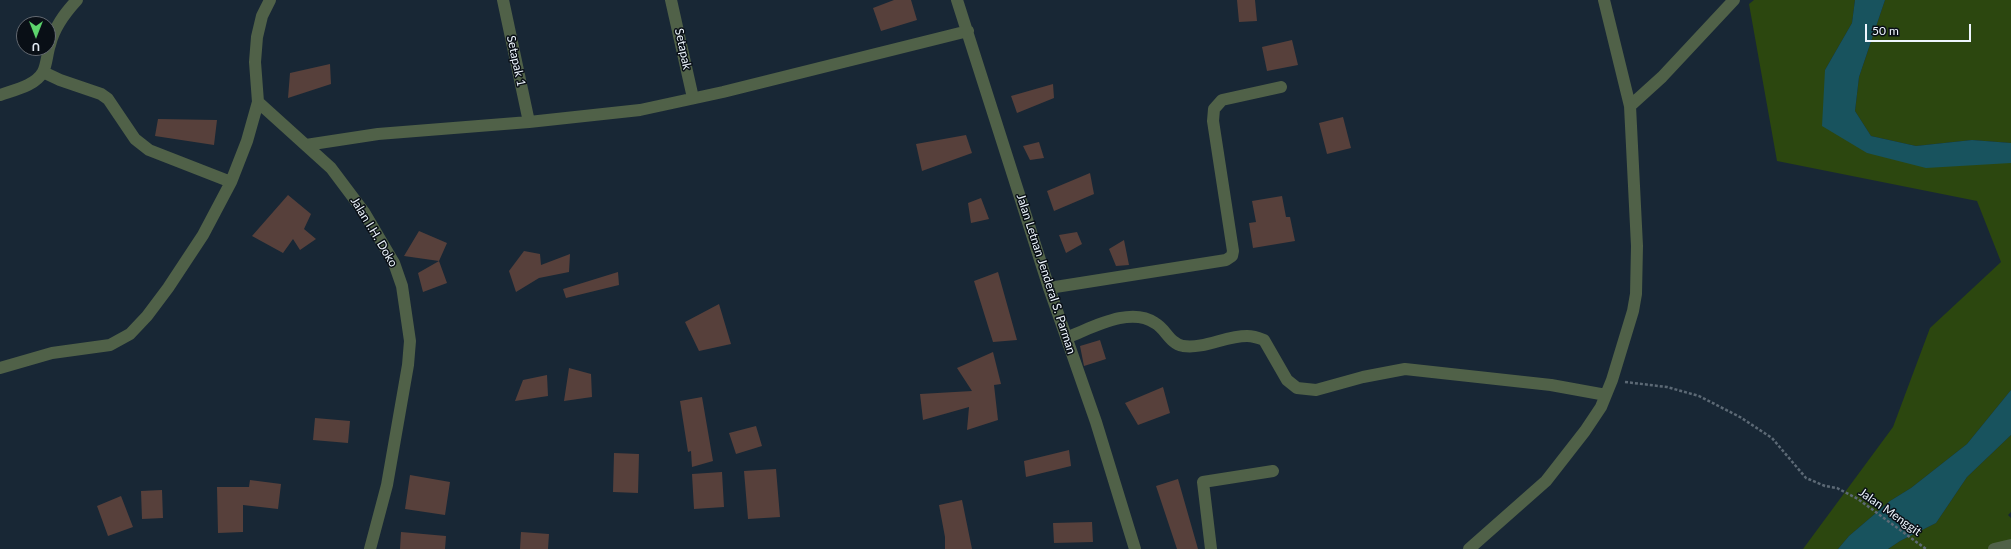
<!DOCTYPE html>
<html>
<head>
<meta charset="utf-8">
<style>
	body { margin:0 }
	#map { position:relative; width:2011px; height:549px; overflow:hidden; background:#182735; font-family:Lato,sans-serif }
	canvas { display:block }
	.north { position:absolute; left:16px; top:16px; width:40px; height:40px; box-sizing:border-box; background:#090f16; border:1px solid #656b73; border-radius:50%; rotate:180deg; font-size:11px; font-weight:700; line-height:16px; text-align:center; color:#eef6fe }
	.north::after { content:''; display:block; margin:auto; width:14px; height:18px; background:#5dd56d; clip-path:polygon(50% 0,100% 100%,50% 72%,0 100%) }
	.scale { position:absolute; left:1865px; top:24px; width:106px; height:18px; box-sizing:border-box; border:2px solid #eef6fe; border-top:0; padding-left:5px; font-size:12px; line-height:14px; white-space:nowrap; color:#eef6fe; -webkit-text-stroke:3px #090f16; paint-order:stroke }
</style>
</head>
<body>
<div id="map">
<canvas width="2011" height="549"></canvas>
<div class="north">U</div>
<div class="scale">50 m</div>
</div>
<script>
const ctx = document.querySelector('canvas').getContext('2d');
ctx.lineJoin = 'round';
function paint(path, color) { ctx.fillStyle = color; ctx.fill(path, 'evenodd'); }
function stroke(path, color, width, dash) { ctx.strokeStyle = color; ctx.lineWidth = width; ctx.lineCap = dash ? 'butt' : 'round'; ctx.setLineDash(dash || []); ctx.stroke(path); }
function label(font, color, halo, rows, align = 'center') {
  ctx.font = font + ' Lato,sans-serif'; ctx.lineWidth = 3; ctx.setLineDash([]); ctx.textBaseline = 'middle'; ctx.strokeStyle = halo; ctx.fillStyle = color; for (const [text, x, y, turn = 0] of rows) {
    ctx.save(); ctx.translate(x, y); ctx.rotate((+turn || 0) * Math.PI / 180); ctx.textAlign = isNaN(turn) ? turn : align; if (halo) ctx.strokeText(text, 0, 0); ctx.fillText(text, 0, 0); ctx.restore();
  }
}
const green = new Path2D(`
	M1754,0H1855L1852,23L1825,70L1867,153L2011,163V390L1967,444L1911,488L1890,501L1849,536L1838,549H1803L1893,427L1930,328L2001,262L1977,201L1777,161L1749,4Z
	M1885,0H2011V143L1972,140L1916,146L1871,136L1855,111L1859,77Z
	M2011,435V512L2008,515L2011,518V549H1888L1900,541L1936,523L1967,477Z`);
const water = new Path2D(`
	M1855,0H1885L1859,77L1855,111L1871,136L1916,146L1972,140L2011,143V163L1926,168L1867,153L1822,126L1825,70L1852,23Z
	M2011,390V435L1967,477L1936,523L1900,541L1888,549H1838L1849,536L1890,501L1911,488L1967,444Z`);
const building = new Path2D(`
	M894,0H911L917,20L881,31L873,8Z
	M1237,0H1255L1257,21L1239,22Z
	M1292,40L1298,65L1267,71L1262,47Z
	M330,64L331,84L288,98L290,73Z
	M1053,84L1054,98L1017,113L1011,96Z
	M1343,117L1351,148L1327,154L1319,123Z
	M158,119L217,120L214,145L155,136Z
	M966,135L972,153L922,171L916,144Z
	M1039,142L1044,158L1030,160L1023,146Z
	M1090,173L1094,194L1054,211L1047,191Z
	M288,195L311,214L304,229L316,239L300,250L293,239L283,253L252,236Z
	M1282,196L1286,217H1290L1295,241L1253,248L1249,223L1256,222L1252,201Z
	M981,198L989,219L971,223L968,203Z
	M419,231L447,243L439,261L404,256Z
	M1077,232L1082,244L1066,253L1059,235Z
	M1124,240L1129,265L1116,266L1109,249Z
	M524,251L540,254L541,265L570,254L569,272L539,278L516,292L509,271Z
	M439,261L447,283L423,292L418,273Z
	M618,272L619,285L566,298L563,289Z
	M998,272L1017,340L993,342L974,281Z
	M719,304L731,344L699,351L685,322Z
	M1100,340L1106,359L1084,366L1080,346Z
	M993,352L1001,384L994,385L998,420L967,430L969,407L923,420L920,394L972,391L957,368Z
	M569,368L591,374L592,397L564,401Z
	M547,375L548,396L515,401L523,380Z
	M1163,387L1170,413L1138,425L1125,403Z
	M702,397L713,461L692,467L691,451L688,452L680,401Z
	M315,418L350,421L348,443L313,440Z
	M756,426L762,446L736,454L729,433Z
	M1069,450L1071,466L1026,477L1024,461Z
	M614,453L639,454L638,493L613,492Z
	M776,469L780,517L748,519L744,471Z
	M722,472L724,507L694,509L692,474Z
	M410,475L450,482L445,515L405,509Z
	M1178,479L1198,549H1177L1156,486Z
	M250,480L281,484L278,509L243,505V532L218,533L217,487H249Z
	M162,490L163,518L142,519L141,491Z
	M121,496L133,527L108,536L97,506Z
	M962,500L972,549H945V537L939,505Z
	M1092,522L1093,542L1054,543L1053,523Z
	M401,532L446,536L445,549H400Z
	M521,532L549,534L548,549H520Z`);
const path = new Path2D(`
	M1625,382L1667,387L1699,396L1740,417L1772,438L1806,478L1825,486L1837,488L1858,499L1926,549`);
const minor = new Path2D(`
	M503,0L529,122
	M671,0L693,98
	M957,0L1049,288L1096,422L1135,549
	M43,72L60,80L101,94L108,99L135,139L149,150L231,182
	M0,95C14,90 35,86 43,72C47,64 47,53 50,45C54,27 65,13 77,0
	M258,102L331,168L364,212L394,263L402,286L410,341L408,365L387,485L370,549
	M1630,106L1662,77L1734,0
	M306,145L378,134L529,122L640,110L723,92L968,31
	M1049,288L1226,260L1232,256L1233,251L1213,121L1214,109L1222,100L1281,87
	M1068,337C1092,328 1130,306 1155,323C1166,329 1169,343 1183,346C1205,349 1225,336 1247,336C1253,336 1259,338 1264,340L1287,380L1297,388L1316,390L1363,377L1405,369L1551,385L1606,395
	M0,368L52,353L110,345L130,334L147,316L168,288L203,235L231,182L247,141L258,102L255,62L257,37L262,16L270,0
	M1211,549L1203,482L1273,471
	M1469,549L1546,481L1585,431L1601,407L1612,380L1633,311L1636,294L1637,246L1630,106L1604,0
	M1994,549L2011,545`);
const streetNames = [
	["Setapak",683,49,78],
	["Setapak 1",516,61,78],
	["Jalan I.H. Doko",374,232,59],
	["Jalan Letnan Jenderal S. Parman",1046,274,72],
	["Jalan Menggit",1890,512,35]
];
paint(green, '#2c470f');
paint(water, '#18535e');
paint(building, '#57403b');
stroke(path, '#5c6975', 2.5, [3, 2]);
stroke(minor, '#506148', 12);
label('12px', '#eef6fe', '#090f16', streetNames);
</script>
</body>
</html>
